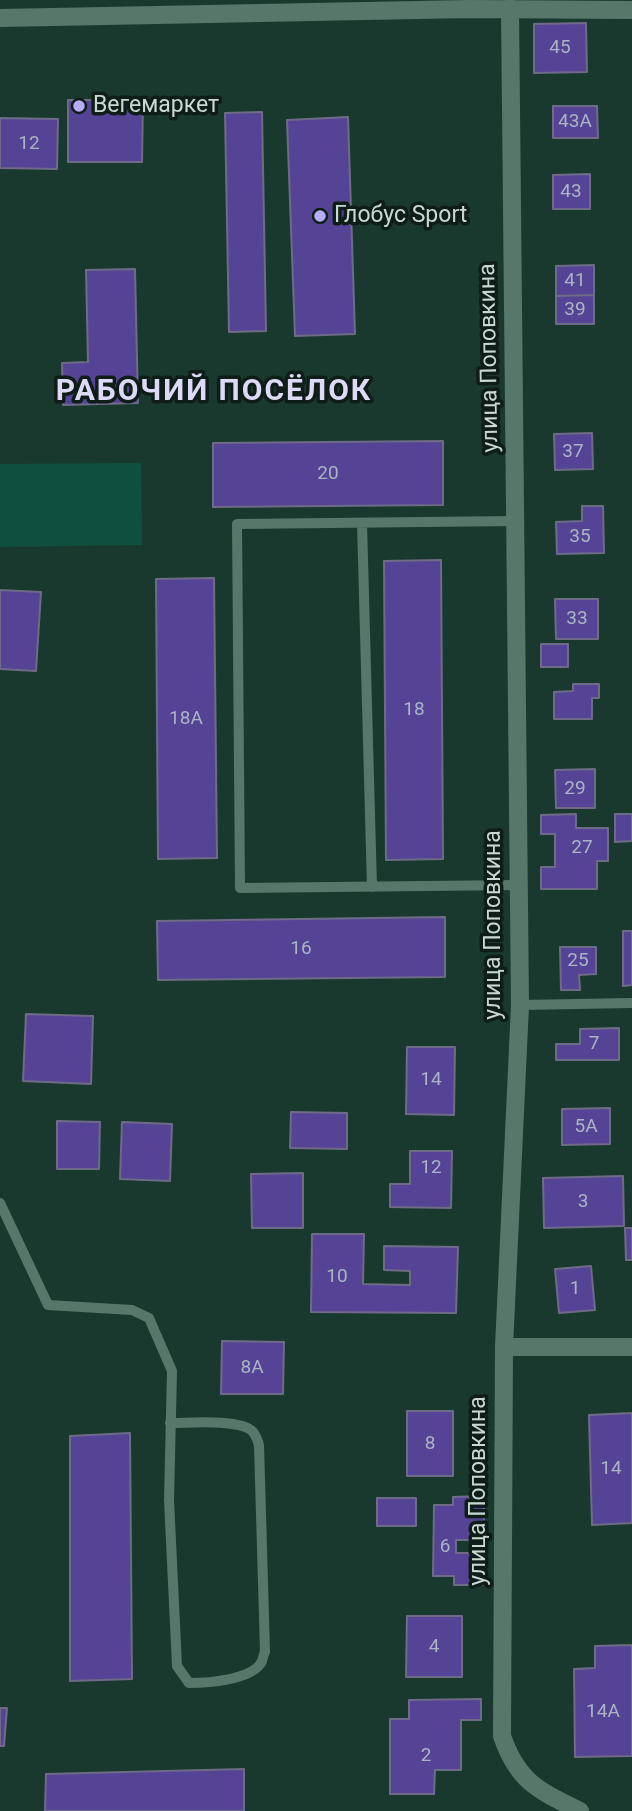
<!DOCTYPE html>
<html>
<head>
<meta charset="utf-8">
<style>
	body { margin:0 }
	canvas { display:block; background:#19392e }
</style>
</head>
<body>
<canvas width="632" height="1811"></canvas>
<script>
const ctx = document.querySelector('canvas').getContext('2d');
ctx.lineJoin = 'round';
function paint(path, color) { ctx.fillStyle = color; ctx.fill(path, 'evenodd'); }
function stroke(path, color, width, dash) { ctx.strokeStyle = color; ctx.lineWidth = width; ctx.lineCap = dash ? 'butt' : 'round'; ctx.setLineDash(dash || []); ctx.stroke(path); }
function label(font, color, halo, rows, align = 'center') {
  ctx.font = font + ' Roboto,sans-serif'; ctx.lineWidth = 7; ctx.setLineDash([]); ctx.textBaseline = 'middle'; ctx.strokeStyle = halo; ctx.fillStyle = color; for (const [text, x, y, turn = 0] of rows) {
    ctx.save(); ctx.translate(x, y); ctx.rotate((+turn || 0) * Math.PI / 180); ctx.textAlign = isNaN(turn) ? turn : align; if (halo) ctx.strokeText(text, 0, 0); ctx.fillText(text, 0, 0); ctx.restore();
  }
}
const green = new Path2D(`
	M141,463L142,545L0,547V464Z`);
const building = new Path2D(`
	M586,23L587,72L534,73V24Z
	M68,100H143L142,162H68Z
	M553,106H597L598,138H553Z
	M262,112L266,331L229,332L225,113Z
	M348,117L355,334L295,336L287,120Z
	M0,118L58,119L57,169L0,168Z
	M590,174V209H553V175Z
	M594,265V295L556,296V266Z
	M135,269L138,403L63,405L62,363L88,362L86,270Z
	M594,295V324H556V296Z
	M592,433L593,469L555,470L554,434Z
	M443,441V505L213,507V443Z
	M582,506H603L604,553L557,554L556,522L582,521Z
	M441,560L443,859L386,860L384,561Z
	M214,578L217,858L158,859L156,579Z
	M0,590L41,592L36,671L0,669Z
	M555,599H598V639H556Z
	M541,644H568V667H541Z
	M573,684H599V698H592V719H554V692L573,691Z
	M595,769V808H556L555,770Z
	M576,814V828H608V861H597V889H541V867H555V834H541V815Z
	M615,814H632V841L615,842Z
	M445,917V977L158,980L157,921Z
	M623,931H632V985L623,986Z
	M560,947H596V974L579,975L580,990H561Z
	M26,1014L93,1016L91,1084L23,1081Z
	M619,1028V1060H556V1044H580V1029Z
	M407,1047H455L454,1115L406,1114Z
	M610,1108V1144L562,1145V1109Z
	M291,1112L347,1113V1149L290,1148Z
	M57,1121L100,1122L99,1169H57Z
	M122,1122L172,1124L170,1181L120,1179Z
	M410,1151H452L451,1208L390,1207V1184H410Z
	M303,1173V1228H252L251,1174Z
	M623,1176L624,1226L544,1228L543,1178Z
	M625,1228H632V1260H626Z
	M312,1234H364L363,1284L410,1285V1271L384,1270V1246L458,1247L456,1313L311,1312Z
	M591,1266L595,1310L559,1313L555,1269Z
	M222,1341L284,1342L283,1394H221Z
	M407,1411H453V1476H407Z
	M632,1413V1523L592,1525L589,1415Z
	M130,1433L132,1679L70,1681V1436Z
	M484,1496V1540H456V1553H483V1585H454V1576H433L434,1505H453V1497Z
	M377,1498H416V1526H377Z
	M407,1616H462V1677H406Z
	M632,1645V1756L575,1757L574,1669L595,1668V1646Z
	M481,1699V1720H461V1770H435L434,1794H390V1719H409V1700Z
	M0,1708H7L4,1746H0Z
	M244,1769V1811H45L46,1774Z`);
const service = new Path2D(`
	M516,521L237,524L240,888L519,885
	M362,523L372,887
	M520,1005L632,1003
	M0,1203L48,1305L132,1310L149,1318L172,1371L169,1500L177,1666L189,1683C208,1683 250,1680 261,1663C263,1660 263,1655 265,1652L259,1445C257,1439 256,1434 251,1430C235,1419 190,1423 170,1423`);
const minor = new Path2D(`
	M510,8L520,1005L504,1347L502,1736C518,1782 538,1790 580,1811
	M504,1347H632`);
const tertiary = new Path2D(`
	M0,18L469,9L632,10`);
const markers = [
	[79,106,7,"#b6acf8"],
	[320,216,7,"#b6acf8"]
];
const numberNames = [
	["45",560,48],
	["43А",575,122],
	["12",29,144],
	["43",571,192],
	["41",575,281],
	["39",575,310],
	["37",573,452],
	["20",328,474],
	["35",580,537],
	["33",577,619],
	["18",414,710],
	["18А",186,719],
	["29",575,789],
	["27",582,848],
	["16",301,949],
	["25",578,961],
	["7",594,1044],
	["14",431,1080],
	["5А",586,1127],
	["12",431,1168],
	["3",583,1202],
	["10",337,1277],
	["1",575,1289],
	["8А",252,1368],
	["8",430,1444],
	["14",611,1469],
	["6",445,1547],
	["4",434,1647],
	["14А",603,1712],
	["2",426,1756]
];
const poiNames = [
	["Вегемаркет",93,106],
	["Глобус Sport",334,216]
];
const streetNames = [
	["улица Поповкина",490,358,-91],
	["улица Поповкина",494,925,-90],
	["улица Поповкина",479,1491,-90]
];
const districtNames = [
	["РАБОЧИЙ ПОСЁЛОК",214,392]
];
paint(green, '#0f4f3d');
paint(building, '#554495');
stroke(building, '#6e6b87', 2);
stroke(service, '#56776a', 10);
stroke(minor, '#56776a', 18);
stroke(tertiary, '#56776a', 18);
for (const [x, y, r, color] of markers) { const dot = new Path2D(); dot.arc(x, y, r, 0, 2 * Math.PI); ctx.fillStyle = color; ctx.fill(dot); stroke(dot, '#0f1d18', 2.5); }
label('19px', '#aab4c3', null, numberNames);
label('23px', '#c7d9d2', '#0f1d18', poiNames, 'left');
label('23px', '#c7d9d2', '#0f1d18', streetNames);
ctx.letterSpacing = '2px';
label('bold 30px', '#dddaf8', '#0f1d18', districtNames);
ctx.letterSpacing = '0px';
</script>
</body>
</html>
